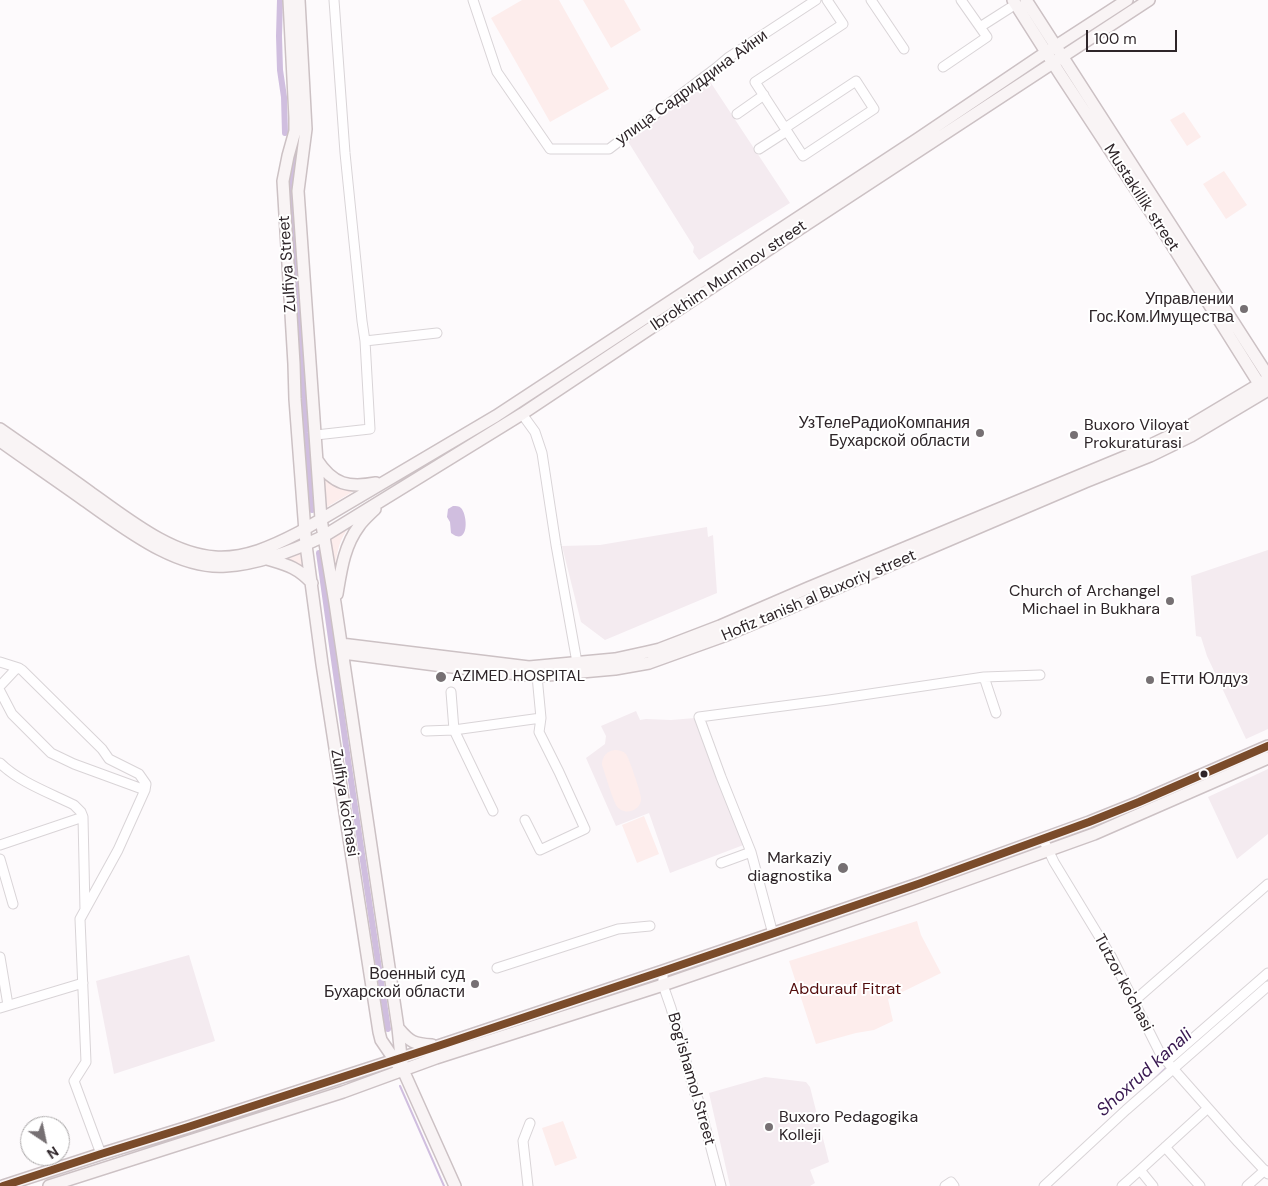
<!DOCTYPE html>
<html>
<head>
<meta charset="utf-8">
<style>
	body { margin:0 }
	#map { position:relative; width:1268px; height:1186px; overflow:hidden; background:#fdfafc; font-family:"DM Sans",sans-serif }
	canvas { display:block }
	.north { position:absolute; left:20px; top:1116px; width:50px; height:50px; box-sizing:border-box; background:#fff; border:1px solid #aba8a9; border-radius:50%; rotate:146deg; font-size:14px; font-weight:700; line-height:20px; text-align:center; color:#2e2529 }
	.north::after { content:''; display:block; margin:auto; width:18px; height:22px; background:#767073; clip-path:polygon(50% 0,100% 100%,50% 72%,0 100%) }
	.scale { position:absolute; left:1086px; top:30px; width:91px; height:22px; box-sizing:border-box; border:2px solid #2e2529; border-top:0; padding-left:6px; font-size:15px; line-height:18px; white-space:nowrap; color:#2e2529; -webkit-text-stroke:4px #fff; paint-order:stroke }
</style>
</head>
<body>
<div id="map">
<canvas width="1268" height="1186"></canvas>
<div class="north">N</div>
<div class="scale">100 m</div>
</div>
<script>
const ctx = document.querySelector('canvas').getContext('2d');
ctx.lineJoin = 'round';
function paint(path, color) { ctx.fillStyle = color; ctx.fill(path, 'evenodd'); }
function stroke(path, color, width, dash) { ctx.strokeStyle = color; ctx.lineWidth = width; ctx.lineCap = dash ? 'butt' : 'round'; ctx.setLineDash(dash || []); ctx.stroke(path); }
function label(font, color, halo, rows, align = 'center') {
  ctx.font = font + ' "DM Sans",sans-serif'; ctx.lineWidth = 4; ctx.setLineDash([]); ctx.textBaseline = 'middle'; ctx.strokeStyle = halo; ctx.fillStyle = color; for (const [text, x, y, turn = 0] of rows) {
    ctx.save(); ctx.translate(x, y); ctx.rotate((+turn || 0) * Math.PI / 180); ctx.textAlign = isNaN(turn) ? turn : align; if (halo) ctx.strokeText(text, 0, 0); ctx.fillText(text, 0, 0); ctx.restore();
  }
}
const built = new Path2D(`
	M709,80L790,203L699,260L693,252L694,247L627,140Z
	M707,527L708,537L713,535L717,593L605,640L581,622L562,546L600,545Z
	M1268,550V729L1246,739L1207,656L1201,637L1196,636L1191,576Z
	M636,711L640,720L646,719L671,720L695,718L746,844L670,873L649,813L616,826L586,758L605,744L606,736L601,726Z
	M1268,769V834L1237,859L1208,797Z
	M189,955L215,1041L114,1074L96,981Z
	M765,1077L806,1082L810,1087L829,1162L810,1170L815,1183L810,1186H730L709,1093Z`);
const green = new Path2D(`
	M522,0H559L609,89L550,122L491,18Z
	M583,0H624L641,30L611,48Z
	M1184,112L1201,137L1187,146L1170,120Z
	M1224,171L1247,205L1226,219L1203,184Z
	M324,476L340,486L354,491L327,507Z
	M349,527C339,541 338,549 335,565L330,538Z
	M300,554L304,571L285,560Z
	M615,750C619,750 623,751 626,754C629,758 641,793 641,798C642,811 623,817 616,805C611,795 606,776 602,765C602,756 607,751 615,750Z
	M644,816L659,854L637,863L622,825Z
	M917,921L921,935L941,973L888,999L893,1021L874,1030L856,1033L816,1044L789,961Z
	M563,1121L577,1158L555,1166L542,1128Z`);
const water = new Path2D(`
	M453,506C456,506 459,506 461,508C468,515 469,547 451,533L450,522L447,517L448,509Z`);
const stream = new Path2D(`
	M1172,1062L1268,979
	M400,1086L444,1186
	M1145,1088L1167,1067`);
const canal = new Path2D(`
	M280,0L279,36L280,70L284,97L285,133
	M294,156L291,183L292,216L299,298L306,433L312,510
	M319,553L348,760L388,1029`);
const minor = new Path2D(`
	M473,0L497,72L550,149H609L716,68L729,57L816,0
	M871,0L904,49
	M980,27L1016,4
	M943,67L987,37L961,0
	M737,114L764,95
	M785,128L856,81L874,109L803,156L755,82L843,24L827,0
	M759,149L787,131
	M365,341L437,333
	M522,414L535,432L542,453L556,545L578,668
	M316,435L370,429L365,341L362,321L345,153L334,0
	M0,662L19,668
	M984,677L1040,675
	M0,686L15,670L19,668L22,670L102,749L109,759L139,774L146,784L145,790L118,850L80,919L86,1062L74,1081L101,1154
	M0,691L12,714L51,753L74,764L145,790
	M451,692L454,730L493,811
	M426,731L454,730L541,718
	M0,763C19,782 50,793 74,805L81,812L83,817L85,910
	M525,820L540,850L585,829L559,772L539,732L541,718L537,676
	M1043,839L1054,862L1111,956L1161,1055L1238,1142L1268,1174
	M0,845L83,817
	M0,859L13,904
	M721,863L751,852
	M773,934L751,852L721,777L699,717L829,700L984,677L996,713
	M0,957L8,1005
	M497,968L618,929L650,926
	M663,971V985L671,1008L695,1094L698,1099L721,1186
	M1134,1001L1268,884
	M0,1008L83,983
	M1167,1061L1268,973
	M1165,1147L1200,1186
	M1140,1170L1208,1108
	M528,1186L523,1141L530,1123
	M945,1186L951,1182L954,1186
	M1044,1186L1126,1110L1268,986
	M1122,1186L1140,1170L1153,1186
	M1247,1186L1265,1170`);
const major = new Path2D(`
	M289,0L295,118V131L288,156L283,181L294,364L295,399L306,545L322,664L379,1032L381,1040L398,1065
	M299,0L306,129L298,191L321,519L335,603L398,1028L401,1057L403,1070L455,1186
	M1013,0L1060,74L1165,234L1263,390
	M1026,0L1268,376
	M0,429C30,450 61,471 91,493C127,518 170,554 215,557C245,559 273,546 298,533L496,416L919,138L1039,57L1127,0
	M0,441C28,461 56,480 84,500C123,527 176,570 226,566C260,564 293,551 324,536L522,414L798,230L1149,0
	M317,460C333,485 349,488 376,483
	M267,559C287,565 297,567 312,583
	M337,594C341,570 344,546 359,526C363,520 370,514 375,509
	M341,644L529,667L615,659L647,652L660,649L720,626L808,588L1134,453L1186,428L1268,379
	M343,653L443,666L537,676L615,669L649,663L724,636L1085,482L1150,456L1191,436L1268,390
	M399,1029C410,1042 414,1044 432,1045
	M3,1186L101,1154L188,1127L438,1046L663,971L921,883L1089,822L1139,802L1268,746
	M49,1186L343,1092L436,1058L663,985L913,899L1094,834L1268,758`);
const bus1 = new Path2D(`
	M3,1186L101,1154L188,1127L438,1046L663,971L921,883L1089,822L1139,802L1268,746`);
const markers = [
	[1244,309,5,"#767073"],
	[980,433,5,"#767073"],
	[1074,435,5,"#767073"],
	[1170,601,5,"#767073"],
	[441,677,6,"#767073"],
	[1150,680,5,"#767073"],
	[1204,774,4.5,"#2e2529"],
	[843,868,6,"#767073"],
	[475,984,5,"#767073"],
	[769,1127,5,"#767073"]
];
const streetNames = [
	["улица Садриддина Айни",692,88,-36],
	["Mustakillik street",1141,198,57],
	["Zulfiya Street",288,264,-94],
	["Ibrokhim Muminov street",729,276,-34],
	["Hofiz tanish al Buxoriy street",819,596,-23],
	["Zulfiya ko'chasi",344,803,81],
	["Tutzor ko'chasi",1123,983,62],
	["Bog'ishamol Street",691,1079,74]
];
const poiNames = [
	["Управлении",1234,300],
	["Гос.Ком.Имущества",1234,318],
	["УзТелеРадиоКомпания",970,424],
	["Бухарской области",970,442],
	["Buxoro Viloyat",1084,426,"left"],
	["Prokuraturasi",1084,444,"left"],
	["Church of Archangel",1160,592],
	["Michael in Bukhara",1160,610],
	["AZIMED HOSPITAL",452,677,"left"],
	["Етти Юлдуз",1160,680,"left"],
	["Markaziy",832,859],
	["diagnostika",832,877],
	["Военный суд",465,975],
	["Бухарской области",465,993],
	["Buxoro Pedagogika",779,1118,"left"],
	["Kolleji",779,1136,"left"]
];
const parkNames = [
	["Abdurauf Fitrat",845,990]
];
const waterNames = [
	["Shoxrud kanali",1145,1073,-42]
];
paint(built, '#f4ebf0');
paint(green, '#fdedec');
paint(water, '#d0bedf');
stroke(stream, '#d0bedf', 2);
stroke(canal, '#d0bedf', 6);
stroke(minor, '#d9d4d7', 11);
stroke(major, '#ccc1c4', 14);
stroke(minor, '#fffeff', 9);
stroke(major, '#f9f4f5', 11);
stroke(bus1, '#7a4b2a', 8);
for (const [x, y, r, color] of markers) { const dot = new Path2D(); dot.arc(x, y, r, 0, 2 * Math.PI); ctx.fillStyle = color; ctx.fill(dot); stroke(dot, '#fff', 2); }
label('16px', '#2e2529', '#fff', streetNames);
label('16px', '#2e2529', '#fff', poiNames, 'right');
label('16px', '#530d0d', '#fff', parkNames);
label('italic 18px', '#381750', '#fff', waterNames);
</script>
</body>
</html>
